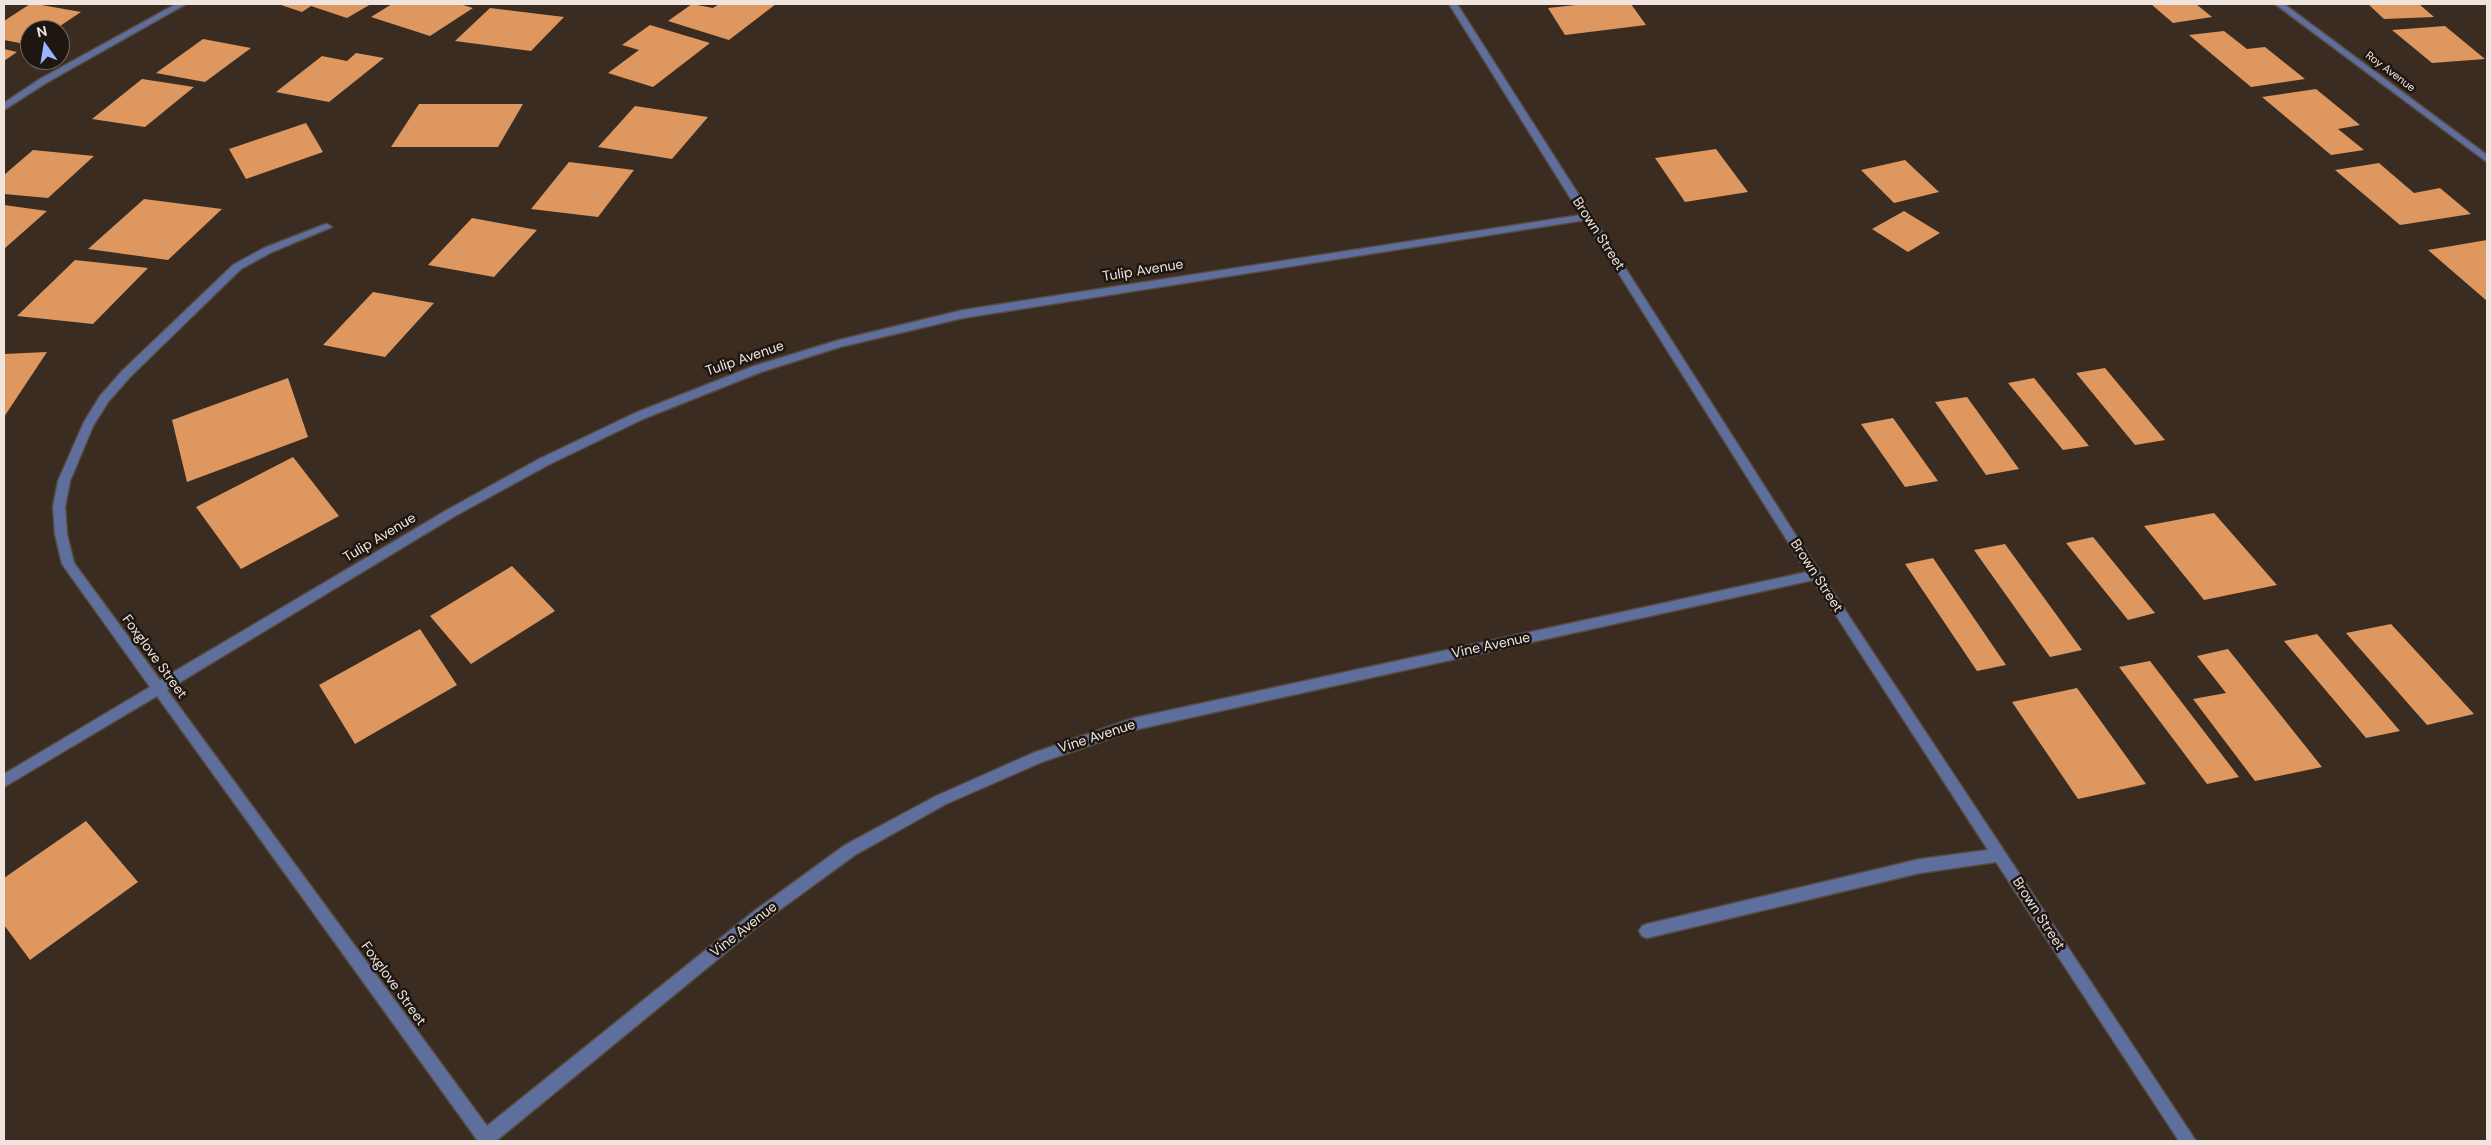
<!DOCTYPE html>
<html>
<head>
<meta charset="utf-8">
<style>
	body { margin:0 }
	#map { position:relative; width:2491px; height:1145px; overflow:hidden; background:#3b2c21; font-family:"DM Sans",sans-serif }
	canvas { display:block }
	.frame { position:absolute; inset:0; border:5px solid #efe5de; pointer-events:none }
	.north { position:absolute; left:20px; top:20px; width:50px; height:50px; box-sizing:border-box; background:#1d1611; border:1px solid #716963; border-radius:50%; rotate:347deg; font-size:14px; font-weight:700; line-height:20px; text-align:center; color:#efe5de }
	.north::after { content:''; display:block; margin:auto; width:18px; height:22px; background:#9cb4fd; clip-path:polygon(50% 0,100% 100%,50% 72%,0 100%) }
</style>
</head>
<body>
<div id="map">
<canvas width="2491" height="1145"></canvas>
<div class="frame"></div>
<div class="north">N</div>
</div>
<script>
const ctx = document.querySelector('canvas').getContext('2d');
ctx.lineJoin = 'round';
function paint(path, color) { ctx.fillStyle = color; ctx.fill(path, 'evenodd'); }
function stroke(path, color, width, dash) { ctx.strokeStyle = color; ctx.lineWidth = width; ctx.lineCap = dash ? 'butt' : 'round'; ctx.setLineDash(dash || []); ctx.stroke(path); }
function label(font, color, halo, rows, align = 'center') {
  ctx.font = font + ' "DM Sans",sans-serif'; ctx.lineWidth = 5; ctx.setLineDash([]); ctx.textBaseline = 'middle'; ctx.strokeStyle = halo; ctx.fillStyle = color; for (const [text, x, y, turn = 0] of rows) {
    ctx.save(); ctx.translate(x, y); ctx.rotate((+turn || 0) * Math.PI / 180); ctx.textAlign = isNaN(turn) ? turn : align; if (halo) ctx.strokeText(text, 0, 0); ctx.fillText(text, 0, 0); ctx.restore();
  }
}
const building = new Path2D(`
	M30,4H36L81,12L54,30H30V45L4,40V21Z
	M278,4H371L347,18L311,6L302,12Z
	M392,4H460L473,8L430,36L371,17Z
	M692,4L713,8L719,4H776L729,40L668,21Z
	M1585,4H1631L1646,25L1565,35L1548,8Z
	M2151,4H2196L2212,17L2173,23Z
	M2368,4H2419L2434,17L2384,19Z
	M490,8L564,17L531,51L455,41Z
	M650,25L710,43L653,87L608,73L639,50L622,45Z
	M2445,26L2485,59L2432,63L2392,30Z
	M2224,31L2247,49L2265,47L2305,79L2251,87L2189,35Z
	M203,39L251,48L205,82L156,73Z
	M4,49L17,52L4,61Z
	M356,53L384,58L329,102L276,92L322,56L347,61Z
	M142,79L194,87L145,127L92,119Z
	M2316,89L2360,125L2338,129L2364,150L2331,155L2262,97Z
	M419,104H523L498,147H391Z
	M635,106L708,117L672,159L598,147Z
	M306,123L323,152L246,179L229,149Z
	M1716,149L1748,192L1685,202L1655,158Z
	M33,150L94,156L48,198L4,194V175Z
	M1905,160L1939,192L1894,203L1861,170Z
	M569,162L634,170L598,217L531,209Z
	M2379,163L2414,193L2440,188L2471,214L2400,225L2335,170Z
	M144,199L222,209L168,260L88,249Z
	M4,205L47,211L4,249Z
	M1904,211L1940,233L1908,252L1872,229Z
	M472,218L537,230L494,277L428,265Z
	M2487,240V301L2428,250Z
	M75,260L148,268L93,324L17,316Z
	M373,292L434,303L385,357L323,345Z
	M47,352L4,417V354Z
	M2105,368L2165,440L2135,445L2076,373Z
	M288,378L308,437L187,482L172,420Z
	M2034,378L2089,446L2063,450L2008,383Z
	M1967,397L2019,469L1986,475L1935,402Z
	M1893,418L1938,481L1905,487L1861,424Z
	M293,457L339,516L241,569L196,507Z
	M2214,513L2277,585L2204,600L2144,526Z
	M2093,537L2155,613L2128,620L2066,543Z
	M2005,544L2082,650L2050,657L1974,550Z
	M1933,558L2006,665L1977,671L1905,564Z
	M512,566L555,611L471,664L430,616Z
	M2391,624L2474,714L2427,725L2346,633Z
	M420,629L457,685L355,744L319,685Z
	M2317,634L2400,731L2366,738L2284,641Z
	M2228,649L2322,767L2255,781L2193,699L2226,693L2197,656Z
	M2150,661L2239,777L2207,784L2119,667Z
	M2077,688L2146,784L2078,799L2012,702Z
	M86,821L138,882L30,960L4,925V878Z`);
const minor = new Path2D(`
	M176,4H186L46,83L4,110V103L40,79Z
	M1449,4H1457L1800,542L2196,1141H2179L1996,862L1920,873L1647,938L1642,936L1639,931L1642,926L1647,924L1920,859L1988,850L1813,580L1134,730L1042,762L946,804L855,855L763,922L496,1141H478L157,696L4,787V774L150,687L62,564L55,534L53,507L58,481L84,422L100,396L122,371L233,265L264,248L323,225L327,224L332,227L272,252L241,269L130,377L108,402L93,426L70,481L65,507L67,534L74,563L160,680L447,510L539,459L635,413L754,366L839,340L963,310L1581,215ZM1585,220L1807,572L1134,718L1033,753L936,796L845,845L753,912L487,1126L167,690L455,516L548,465L643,419L761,372L840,347L963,318Z
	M2275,4H2284L2487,155V162Z`);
const farStreetnames = [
	["Roy Avenue",2390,72,37]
];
const streetNames = [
	["Brown Street",1598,234,57],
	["Tulip Avenue",1143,271,-9],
	["Tulip Avenue",745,359,-19],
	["Tulip Avenue",380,538,-31],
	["Brown Street",1816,576,57],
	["Vine Avenue",1491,646,-12],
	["Foxglove Street",154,657,54],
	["Vine Avenue",1097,737,-18],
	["Brown Street",2038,914,57],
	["Vine Avenue",744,930,-38],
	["Foxglove Street",393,984,54]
];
paint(building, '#dd975f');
stroke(minor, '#584a3f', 3);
paint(minor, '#5e6e9d');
label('11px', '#efe5de', '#1d1611', farStreetnames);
label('14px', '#efe5de', '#1d1611', streetNames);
</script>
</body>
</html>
